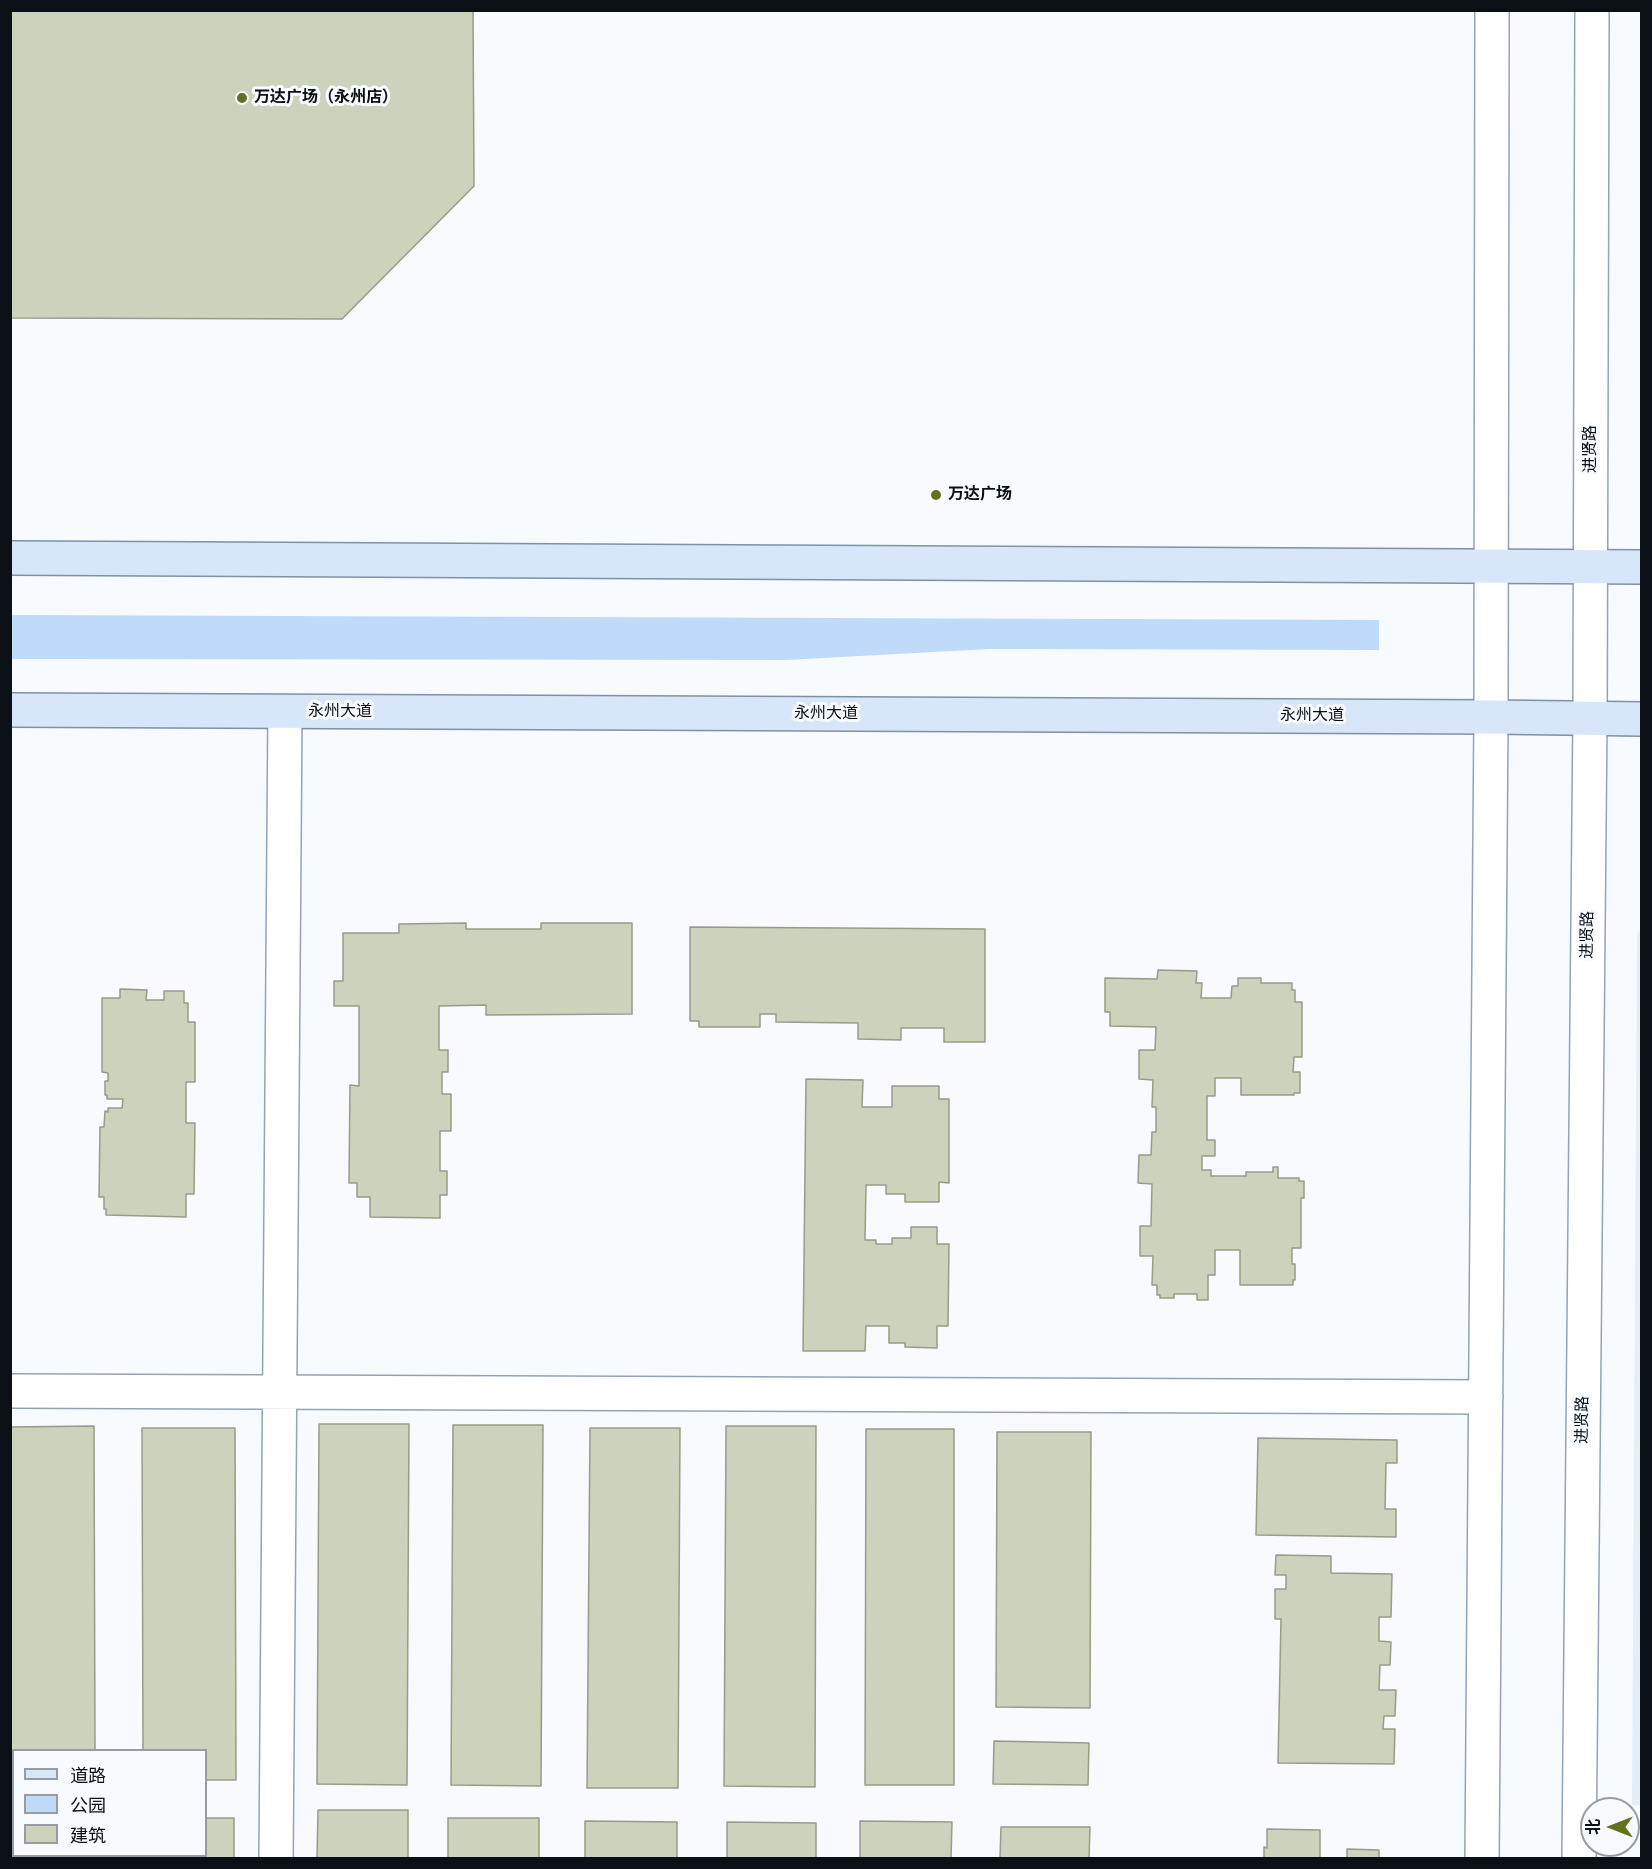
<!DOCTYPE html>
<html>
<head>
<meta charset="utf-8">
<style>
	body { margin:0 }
	#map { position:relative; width:1652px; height:1869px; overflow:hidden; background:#f7fafe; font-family:"Varela Round","Noto Sans SC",sans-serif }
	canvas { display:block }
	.frame { position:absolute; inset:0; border:12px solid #0a1016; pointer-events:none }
	.legend { position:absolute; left:12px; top:1749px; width:195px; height:108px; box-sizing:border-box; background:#f7fafe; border:2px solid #989ca1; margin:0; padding:8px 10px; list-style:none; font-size:18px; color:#0a1016 }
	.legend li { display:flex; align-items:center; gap:12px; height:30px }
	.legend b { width:30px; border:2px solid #989ca1 }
	.north { position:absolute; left:1580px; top:1797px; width:60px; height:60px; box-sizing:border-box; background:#f7fafe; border:2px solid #989ca1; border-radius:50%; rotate:270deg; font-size:16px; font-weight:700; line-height:24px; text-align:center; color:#0a1016 }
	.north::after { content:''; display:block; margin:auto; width:21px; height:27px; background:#607220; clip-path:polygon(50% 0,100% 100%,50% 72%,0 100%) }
</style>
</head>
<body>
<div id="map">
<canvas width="1652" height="1869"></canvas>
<div class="frame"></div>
<ul class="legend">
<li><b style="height:8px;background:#d7e6f8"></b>道路</li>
<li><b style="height:16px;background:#bfdbf9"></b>公园</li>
<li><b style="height:16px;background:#ccd3bc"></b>建筑</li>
</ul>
<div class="north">北</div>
</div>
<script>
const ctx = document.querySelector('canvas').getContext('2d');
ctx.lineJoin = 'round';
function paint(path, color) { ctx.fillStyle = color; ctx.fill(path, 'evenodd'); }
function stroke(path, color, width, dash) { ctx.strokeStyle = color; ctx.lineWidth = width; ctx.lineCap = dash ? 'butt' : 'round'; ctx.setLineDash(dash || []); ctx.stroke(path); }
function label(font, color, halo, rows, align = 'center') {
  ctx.font = font + ' "Varela Round","Noto Sans SC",sans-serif'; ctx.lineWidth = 6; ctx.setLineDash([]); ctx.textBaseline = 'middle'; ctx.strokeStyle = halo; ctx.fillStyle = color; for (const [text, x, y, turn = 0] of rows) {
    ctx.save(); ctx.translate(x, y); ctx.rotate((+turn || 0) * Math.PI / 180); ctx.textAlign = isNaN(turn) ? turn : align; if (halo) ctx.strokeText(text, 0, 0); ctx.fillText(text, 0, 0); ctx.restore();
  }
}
const built = new Path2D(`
	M1641,930L1642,1805H1632L1637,934Z`);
const green = new Path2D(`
	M11,615L1379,620V650L989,649L786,660L11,659Z`);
const building = new Path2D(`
	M10,10H473L474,186L342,319L10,318Z
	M466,923V929H541V923H632V1014L486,1015V1005L439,1006V1050H448V1072H442V1094H451V1131H440V1171H447V1195H440V1218L370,1217V1197H357V1183H349L350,1085L359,1086V1006H334V981H343V933H399V924Z
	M690,927L985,929V1042H944V1028H901V1040L858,1039V1023L776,1022V1014H760V1027H699V1021H690Z
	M1158,970L1197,971L1196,983H1202L1201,998H1231L1232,986H1238V978H1261V983H1292V990H1295V1002H1302V1057H1294L1293,1072H1300V1093H1294V1095H1241V1078H1215V1096H1207V1140H1215V1156H1202V1170H1211V1176H1246V1172H1273V1167H1278V1178H1299V1181H1304V1198H1301V1248H1292V1264H1295V1280H1293V1285H1240V1250H1215V1275H1208V1300H1197V1294H1174V1298H1160V1295H1157V1285H1152L1153,1256H1140V1226H1151L1152,1184L1138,1183L1139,1155H1151L1152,1132H1156V1107H1152L1153,1080L1139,1079V1050H1155L1156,1027L1110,1026V1012H1105V978L1157,979Z
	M120,989L147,990L146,1000H164V991H184V1003H188V1022H195V1082H186V1123H195L194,1194H186V1217L106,1215V1209H104V1197H99L100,1127H104L105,1111L108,1112V1108H122L123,1099H107V1095H105V1081H108V1073L102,1072V998H120Z
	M806,1079L863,1080L862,1107H892V1086H939V1099H949V1183L939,1182V1202H905V1194H886V1185H866L865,1240H876V1244H892V1238H911V1227H937V1244H949L948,1326H937V1348L905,1347V1343H889V1326H866L865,1351H803Z
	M319,1424H409L407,1785L317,1784Z
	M453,1425H543L541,1786L451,1785Z
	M94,1426L95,1750H14V1780H10V1427Z
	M726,1426H816L815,1787L724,1786Z
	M142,1428H235L236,1780H206V1750H143Z
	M590,1428H680L678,1788H587Z
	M866,1429H954V1785H865Z
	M997,1432H1091L1090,1708L996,1707Z
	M1258,1438L1397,1440V1463H1386L1385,1509H1396V1537L1256,1535Z
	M1276,1555L1331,1556V1573L1392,1574L1391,1617H1379V1641L1391,1642L1390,1665H1380L1379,1690H1396L1395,1716H1384L1383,1729H1395L1394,1764L1278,1763L1281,1619H1275V1589H1286V1575H1275Z
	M994,1741L1089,1743L1088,1785L993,1784Z
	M318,1810H408V1858H317Z
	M10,1814H14V1856H95V1858H10Z
	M206,1818H234V1858H142V1856H206Z
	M448,1818H539V1858H448Z
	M585,1821L677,1822V1858H585Z
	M860,1821L952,1822L951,1858H860Z
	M727,1822L816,1823V1858H727Z
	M1001,1827H1090L1089,1858H1000Z
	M1267,1829L1320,1830V1858H1264V1847L1267,1848Z
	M1347,1849L1379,1850V1858H1347Z`);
const minor = new Path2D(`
	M10,1391L1486,1397
	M276,1858L285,712
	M1482,1858L1491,717L1492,10
	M1579,1858L1590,718L1592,10`);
const major = new Path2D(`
	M10,558L1642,567
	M10,710L1491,717L1642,719`);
const markers = [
	[242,98,6,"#607220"],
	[936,495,6,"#607220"]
];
const poiNames = [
	["万达广场（永州店）",254,98],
	["万达广场",948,495]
];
const streetNames = [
	["进贤路",1591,449,-90],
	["永州大道",340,712],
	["永州大道",826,714],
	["永州大道",1312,716],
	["进贤路",1588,935,-89],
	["进贤路",1583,1420,-89]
];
paint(built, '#e5edf7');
paint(green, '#bfdbf9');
paint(building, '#ccd3bc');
stroke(building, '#969c87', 1.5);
stroke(minor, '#93a3b5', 36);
stroke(major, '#7e91a6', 36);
stroke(minor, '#fff', 33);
stroke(major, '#d7e6f8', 33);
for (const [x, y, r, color] of markers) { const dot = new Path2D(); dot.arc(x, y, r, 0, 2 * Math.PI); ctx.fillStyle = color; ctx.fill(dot); stroke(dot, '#f7fafe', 2); }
label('bold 16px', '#0a1016', '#f7fafe', poiNames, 'left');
label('16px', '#0a1016', '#f7fafe', streetNames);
</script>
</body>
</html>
